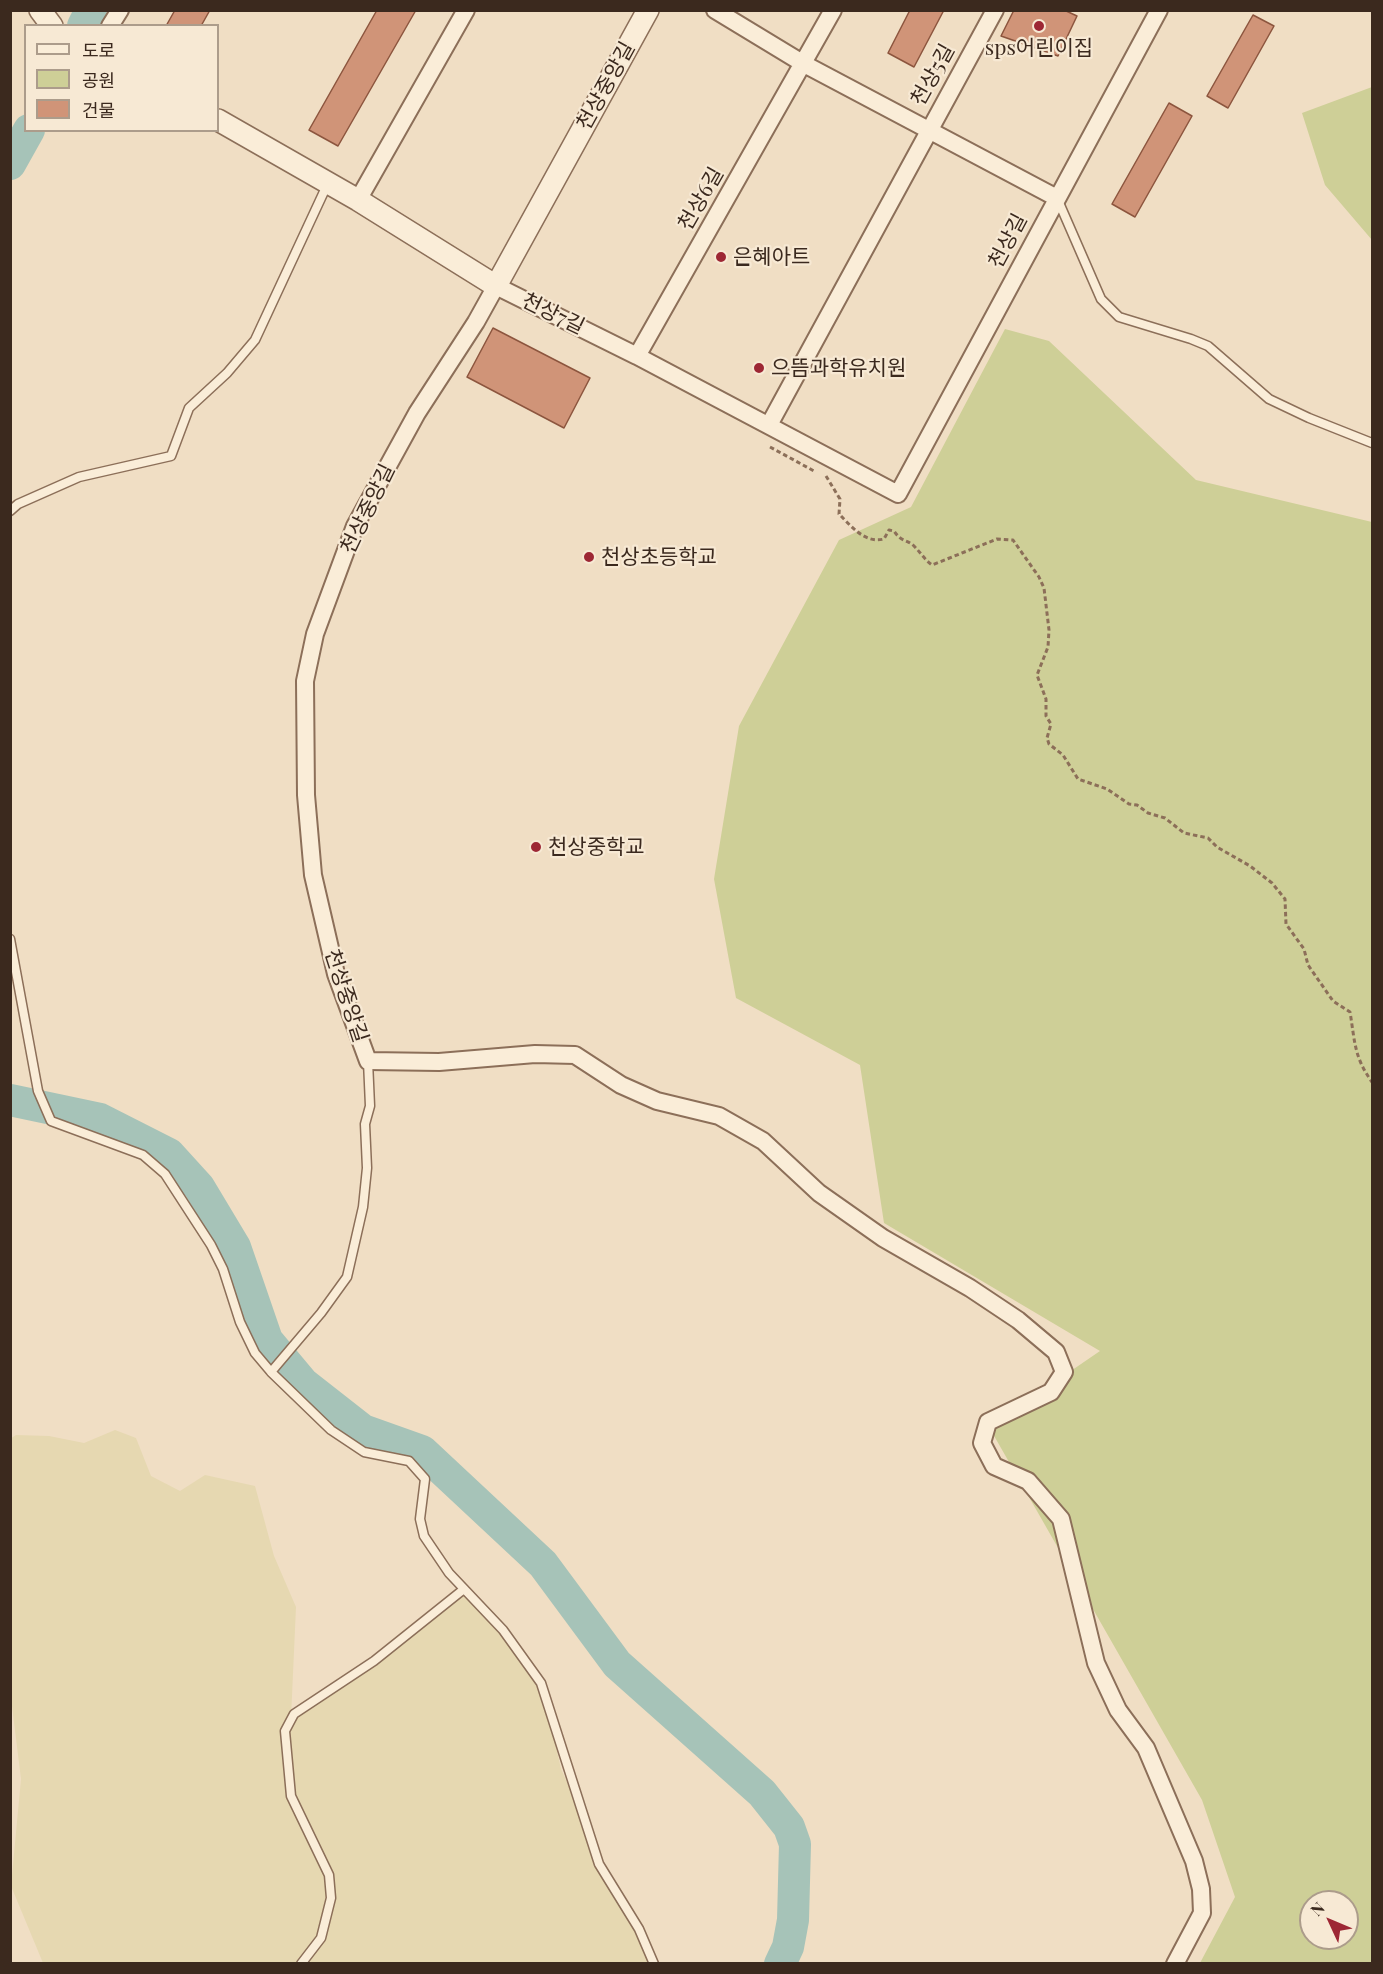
<!DOCTYPE html>
<html>
<head>
<meta charset="utf-8">
<style>
	body { margin:0 }
	#map { position:relative; width:1383px; height:1974px; overflow:hidden; background:#f0dec4; font-family:"Playfair Display","Noto Sans KR",serif }
	canvas { display:block }
	.frame { position:absolute; inset:0; border:12px solid #3b291e; pointer-events:none }
	.legend { position:absolute; left:24px; top:24px; width:195px; height:108px; box-sizing:border-box; background:#f7e9d4; border:2px solid #ac9c8b; margin:0; padding:8px 10px; list-style:none; font-size:18px; color:#3b291e }
	.legend li { display:flex; align-items:center; gap:12px; height:30px }
	.legend b { width:30px; border:2px solid #ac9c8b }
	.north { position:absolute; left:1299px; top:1890px; width:60px; height:60px; box-sizing:border-box; background:#f7e9d4; border:2px solid #ac9c8b; border-radius:50%; rotate:314deg; font-size:16px; font-weight:700; line-height:24px; text-align:center; color:#3b291e }
	.north::after { content:''; display:block; margin:auto; width:21px; height:27px; background:#9d2734; clip-path:polygon(50% 0,100% 100%,50% 72%,0 100%) }
</style>
</head>
<body>
<div id="map">
<canvas width="1383" height="1974"></canvas>
<div class="frame"></div>
<ul class="legend">
<li><b style="height:8px;background:#faedd8"></b>도로</li>
<li><b style="height:16px;background:#cecf97"></b>공원</li>
<li><b style="height:16px;background:#d09478"></b>건물</li>
</ul>
<div class="north">N</div>
</div>
<script>
const ctx = document.querySelector('canvas').getContext('2d');
ctx.lineJoin = 'round';
function paint(path, color) { ctx.fillStyle = color; ctx.fill(path, 'evenodd'); }
function stroke(path, color, width, dash) { ctx.strokeStyle = color; ctx.lineWidth = width; ctx.lineCap = dash ? 'butt' : 'round'; ctx.setLineDash(dash || []); ctx.stroke(path); }
function label(font, color, halo, rows, align = 'center') {
  ctx.font = font + ' "Playfair Display","Noto Sans KR",serif'; ctx.lineWidth = 4.5; ctx.setLineDash([]); ctx.textBaseline = 'middle'; ctx.strokeStyle = halo; ctx.fillStyle = color; for (const [text, x, y, turn = 0] of rows) {
    ctx.save(); ctx.translate(x, y); ctx.rotate((+turn || 0) * Math.PI / 180); ctx.textAlign = isNaN(turn) ? turn : align; if (halo) ctx.strokeText(text, 0, 0); ctx.fillText(text, 0, 0); ctx.restore();
  }
}
const farmland = new Path2D(`
	M115,1430L136,1438L151,1476L180,1491L205,1475L255,1486L274,1556L296,1607L291,1718L326,1694L461,1590L499,1633L528,1657L550,1720L561,1769L586,1825L600,1866L626,1908L651,1963H43L11,1886L21,1779L10,1690V1439L16,1435L49,1436L84,1443Z`);
const green = new Path2D(`
	M1372,87V240L1325,185L1302,113Z
	M1005,329L1049,341L1196,480L1372,522V1963H1200L1235,1897L1202,1800L989,1427L1100,1351L884,1223L860,1065L736,998L714,879L739,726L839,540L911,507ZM1311,1902H1347V1938H1311Z`);
const river = new Path2D(`
	M83,26L91,10
	M10,164L29,130
	M10,1100L100,1119L169,1154L199,1187L235,1247L267,1340L303,1383L363,1430L422,1451L543,1564L617,1664L762,1793L789,1827L795,1844L793,1920L788,1947L780,1964`);
const building = new Path2D(`
	M175,10H210L201,26H166Z
	M377,10H416L338,146L309,130Z
	M910,10H944L914,67L888,53Z
	M1014,10H1064L1077,16L1058,56L1001,36Z
	M1253,15L1274,26L1228,108L1207,96Z
	M1169,103L1192,116L1135,217L1112,204Z
	M493,328L590,378L564,428L467,377Z`);
const path = new Path2D(`
	M770,447L814,471
	M826,476L840,499L839,514C851,526 865,544 884,539L889,530L894,531C902,543 907,539 914,546C921,553 924,559 932,565L997,539L1013,540L1039,577L1044,588L1049,630L1048,647L1037,675L1046,699V716L1051,724L1047,738L1049,744L1063,755L1078,779L1107,789L1129,804L1137,805L1148,813L1165,818L1184,833L1208,838L1217,847L1250,866L1272,883L1285,899L1286,924L1304,949L1308,965L1333,1001L1350,1012C1355,1042 1354,1057 1372,1082`);
const service = new Path2D(`
	M1057,198L1101,299L1119,317L1191,339L1208,346L1269,399L1309,418L1372,443
	M10,511L18,504L79,477L171,456L189,408L227,373L255,340L328,183
	M10,939L38,1091L51,1121L143,1155L165,1174L211,1245L223,1269L240,1322L255,1353L271,1372
	M368,1061L370,1106L365,1124L367,1168L363,1207L347,1277L321,1313L271,1372L331,1430L364,1452L409,1461L425,1479L420,1519L424,1536L449,1573L503,1630L541,1683L599,1864L639,1929L654,1964
	M301,1964L321,1938L331,1898L329,1875L291,1796L285,1731L294,1714L374,1661L464,1589`);
const minor = new Path2D(`
	M715,10L804,64L1057,198
	M1159,10L898,494L637,356L496,286L476,322L417,413L355,526L315,634L305,681L306,795L313,875L336,974L368,1061L439,1062L535,1054L575,1055L621,1085L657,1101L719,1116L763,1141L819,1193L883,1238L970,1288L1018,1320L1056,1352L1064,1372L1051,1392L988,1422L982,1443L994,1466L1028,1481L1061,1519L1096,1663L1118,1710L1146,1748L1194,1861L1201,1889L1202,1913L1175,1964
	M110,26L120,10
	M358,200L466,10
	M637,356L833,10
	M769,425L995,10`);
const tertiary = new Path2D(`
	M40,10L52,26
	M218,120L358,200L496,286L648,10`);
const markers = [
	[1039,26,6,"#9d2734"],
	[721,257,6,"#9d2734"],
	[759,368,6,"#9d2734"],
	[589,557,6,"#9d2734"],
	[536,847,6,"#9d2734"]
];
const poiNames = [
	["sps어린이집",1039,48,"center"],
	["은혜아트",733,257],
	["으뜸과학유치원",771,368],
	["천상초등학교",601,557],
	["천상중학교",548,847]
];
const streetNames = [
	["천상5길",933,75,-61],
	["천상중앙길",606,86,-61],
	["천상6길",701,199,-60],
	["천상길",1008,241,-62],
	["천상7길",553,314,26],
	["천상중앙길",368,509,-64],
	["천상중앙길",346,996,72]
];
paint(farmland, '#e6d8b1');
paint(green, '#cecf97');
stroke(river, '#a6c3b8', 32);
paint(building, '#d09478');
stroke(building, '#8c553e', 1.5);
stroke(service, '#8c6f59', 11);
stroke(minor, '#8c6f59', 20);
stroke(tertiary, '#8c6f59', 24);
stroke(path, '#8c6f59', 3, [4.5, 3]);
stroke(service, '#faedd8', 8);
stroke(minor, '#faedd8', 16);
stroke(tertiary, '#faedd8', 21);
for (const [x, y, r, color] of markers) { const dot = new Path2D(); dot.arc(x, y, r, 0, 2 * Math.PI); ctx.fillStyle = color; ctx.fill(dot); stroke(dot, '#f7e9d4', 2); }
label('21px', '#3b291e', '#f7e9d4', poiNames, 'left');
label('21px', '#3b291e', '#f7e9d4', streetNames);
</script>
</body>
</html>
